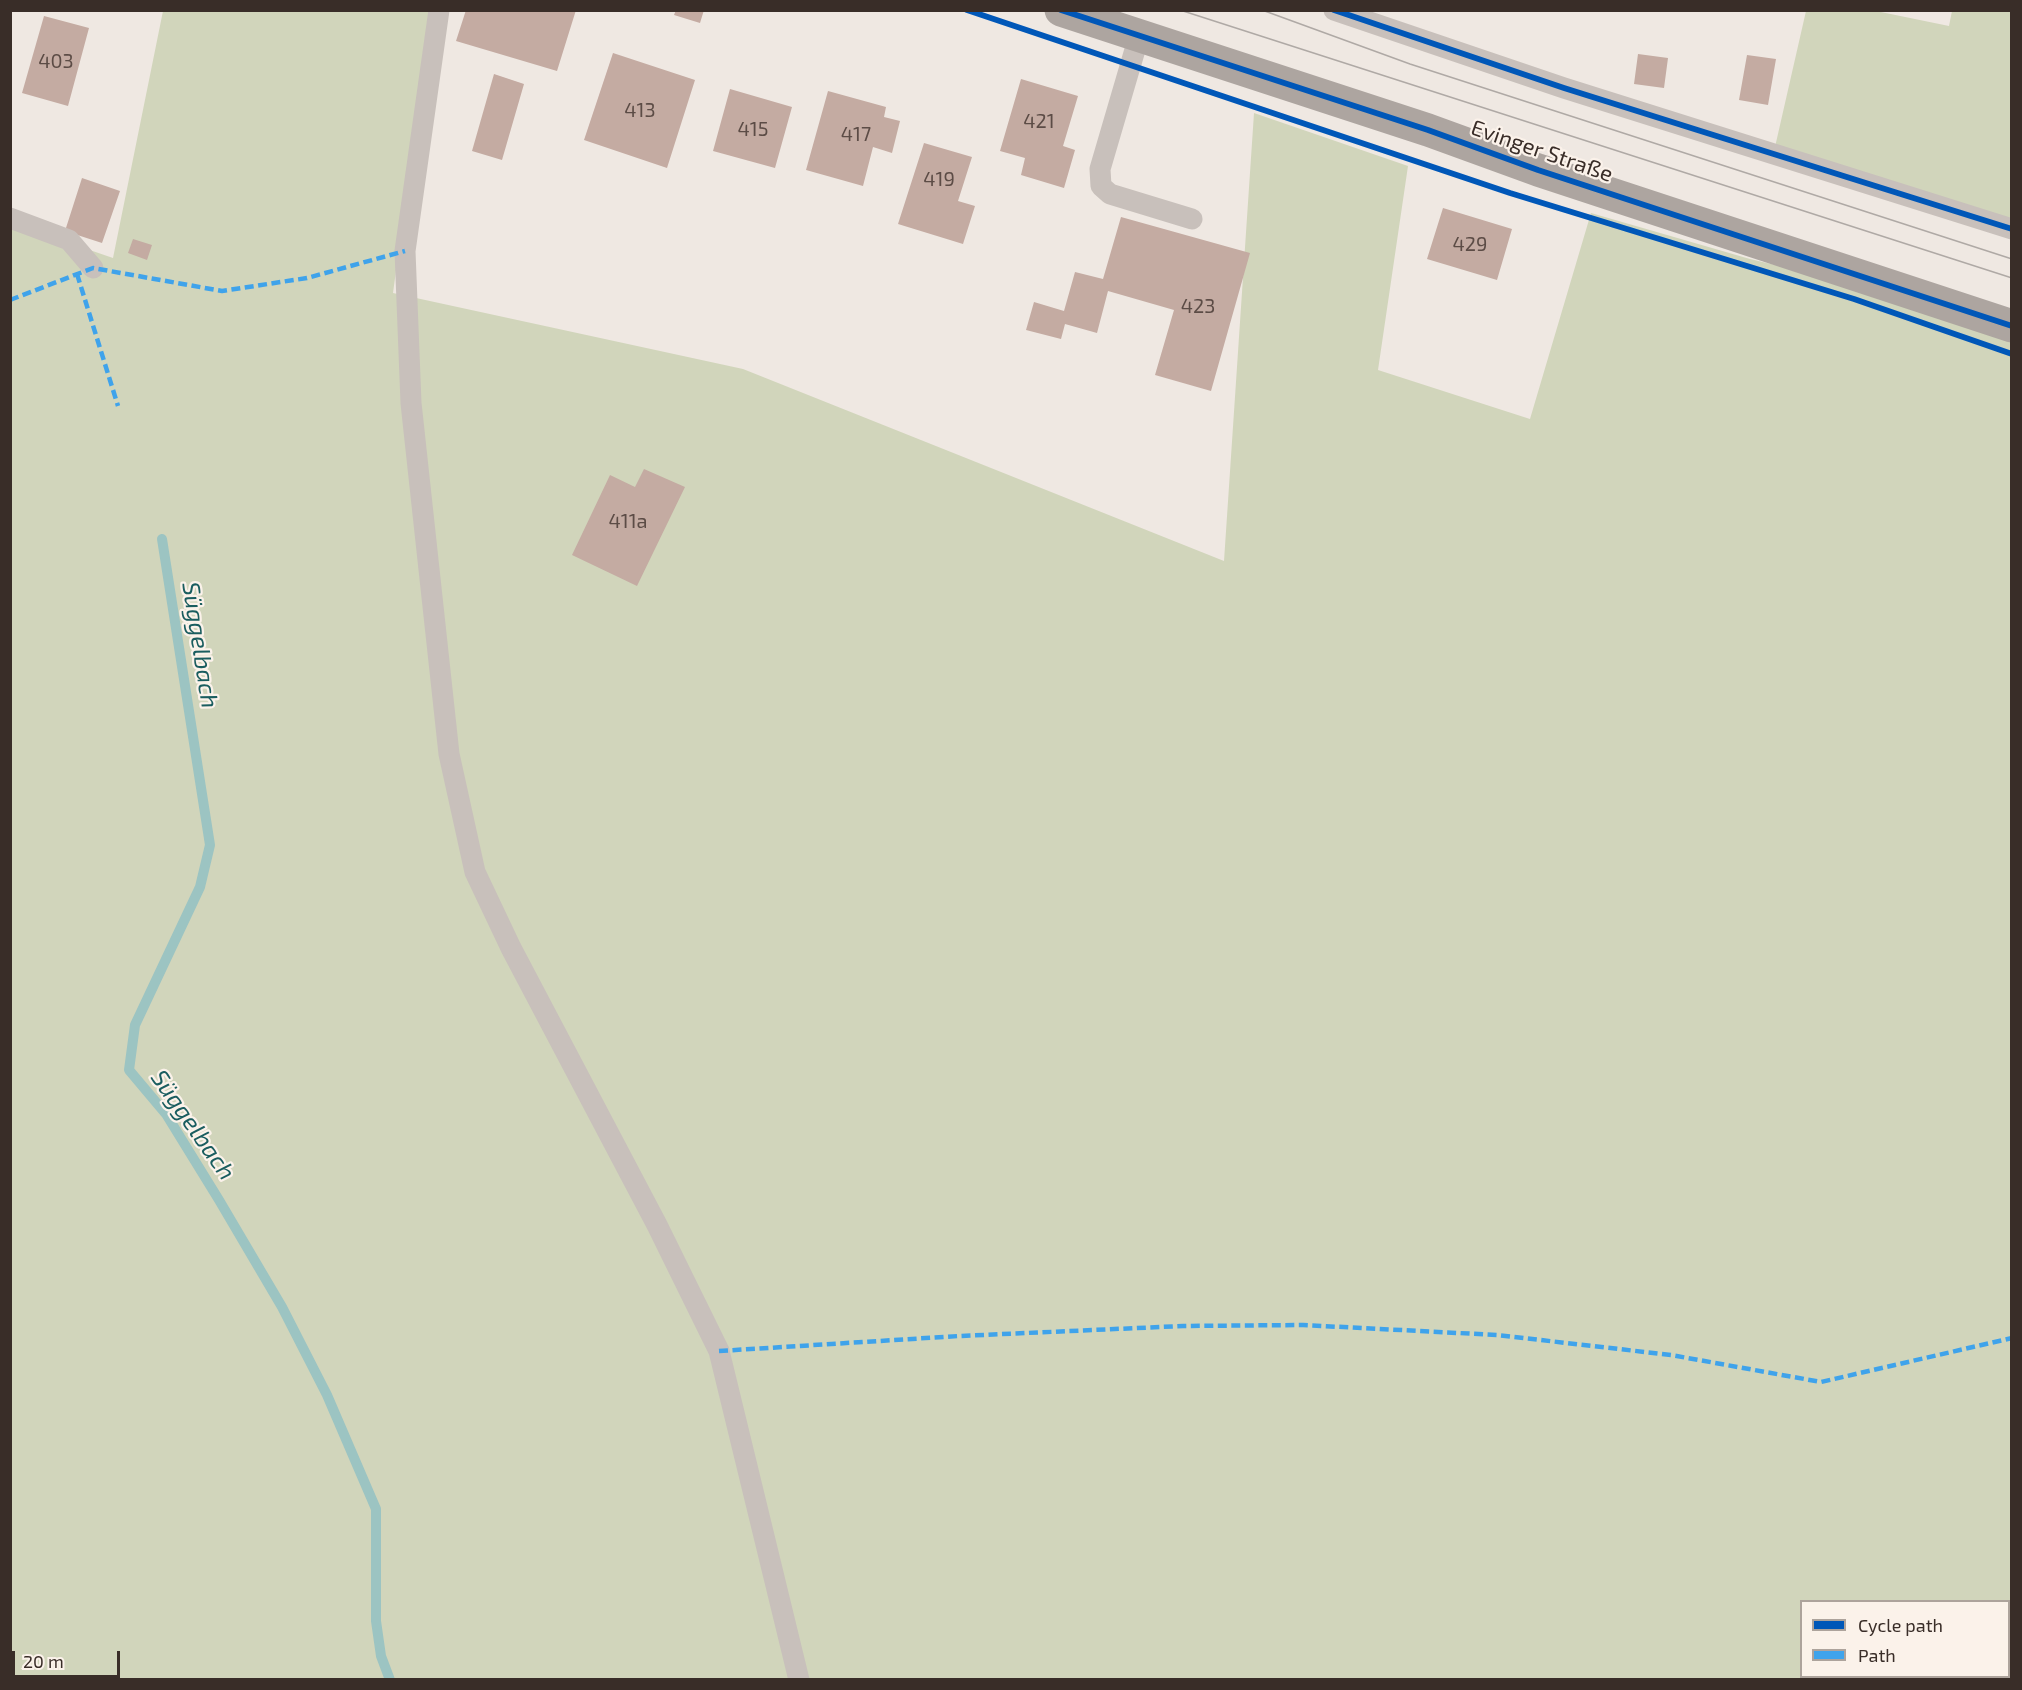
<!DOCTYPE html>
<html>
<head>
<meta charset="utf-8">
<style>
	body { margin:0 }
	#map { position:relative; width:2022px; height:1690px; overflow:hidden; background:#efe8e2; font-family:"Exo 2",sans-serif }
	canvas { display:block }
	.frame { position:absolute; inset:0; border:12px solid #392d28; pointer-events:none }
	.legend { position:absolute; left:1800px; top:1600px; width:210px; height:78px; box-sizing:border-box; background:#fbf2ea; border:2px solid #ada39c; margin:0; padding:8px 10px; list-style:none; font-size:18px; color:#392d28 }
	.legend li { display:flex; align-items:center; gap:12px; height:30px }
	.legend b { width:30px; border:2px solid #ada39c }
	.scale { position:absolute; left:12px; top:1651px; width:108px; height:27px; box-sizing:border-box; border:3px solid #392d28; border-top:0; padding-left:8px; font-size:18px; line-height:21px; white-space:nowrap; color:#392d28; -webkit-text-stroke:4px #fbf2ea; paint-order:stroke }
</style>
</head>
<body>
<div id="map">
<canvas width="2022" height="1690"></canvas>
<div class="frame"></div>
<ul class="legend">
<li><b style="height:8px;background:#0057b8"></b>Cycle path</li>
<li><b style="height:8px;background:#3fa3eb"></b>Path</li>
</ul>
<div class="scale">20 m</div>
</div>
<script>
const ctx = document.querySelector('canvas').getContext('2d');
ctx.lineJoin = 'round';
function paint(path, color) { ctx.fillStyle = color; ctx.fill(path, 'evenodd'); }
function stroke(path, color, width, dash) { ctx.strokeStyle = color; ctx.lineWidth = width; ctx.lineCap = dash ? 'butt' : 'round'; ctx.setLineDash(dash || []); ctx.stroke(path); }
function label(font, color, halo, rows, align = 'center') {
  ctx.font = font + ' "Exo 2",sans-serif'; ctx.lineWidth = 4.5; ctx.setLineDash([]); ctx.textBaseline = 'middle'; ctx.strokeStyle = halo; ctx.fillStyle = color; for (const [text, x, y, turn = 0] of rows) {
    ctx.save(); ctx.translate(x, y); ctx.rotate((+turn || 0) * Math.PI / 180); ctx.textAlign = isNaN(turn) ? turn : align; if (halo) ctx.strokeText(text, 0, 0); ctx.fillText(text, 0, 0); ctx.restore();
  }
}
const green = new Path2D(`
	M163,11H431L393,293L743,369L1224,561L1254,113L1408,166L1378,370L1530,419L1591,213L1750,259L1944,305L2011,326V1679L11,1680V223L113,258ZM1802,1602H2008V1676H1802Z
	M1806,11H1876L1949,26L1952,11H2011V221L1775,147Z`);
const stream = new Path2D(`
	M162,539L210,845L200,887L135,1025L129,1070L166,1114L219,1200L282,1307L327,1395L376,1509V1621L381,1656L390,1680`);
const building = new Path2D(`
	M466,10H576L557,71L456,41Z
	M676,10H704L700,23L674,15Z
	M44,16L89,28L68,106L22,93Z
	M613,53L695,80L667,168L584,140Z
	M1638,54L1668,58L1664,88L1634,84Z
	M1747,55L1776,59L1768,105L1739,100Z
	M494,74L524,84L502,160L472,151Z
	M1021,79L1078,96L1063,146L1075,150L1064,188L1021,175L1025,158L1000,151Z
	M730,89L792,107L775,168L713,151Z
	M828,91L886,107L884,117L900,121L892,153L873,147L863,186L806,170Z
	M924,143L972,157L958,201L975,206L963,244L898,224Z
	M82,178L120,191L102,243L65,231Z
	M1443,208L1512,229L1497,280L1427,259Z
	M1121,217L1250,253L1211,391L1155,375L1174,310L1108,291L1097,333L1065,324L1061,339L1026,330L1034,302L1064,311L1075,272L1103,279Z
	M133,239L152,245L147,260L128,253Z
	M644,469L685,487L637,586L572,555L610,475L635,487Z`);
const service = new Path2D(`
	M439,10L405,251L411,403L449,754L475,872L511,948L657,1225L719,1351L799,1680
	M1334,10L1564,88L2012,229
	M1139,36L1100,169L1101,186L1110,194L1192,219
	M10,218L69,240L93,268`);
const primary = new Path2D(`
	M1061,10L1428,130L1538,170L2012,326`);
const tram = new Path2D(`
	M1180,10L2012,278
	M1262,10L1410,64L2012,259`);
const quiet = new Path2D(`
	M77,274L118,406
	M10,300L93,268L222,291L307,278L405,251
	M719,1351L959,1336L1183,1326L1303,1325L1497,1335L1671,1355L1821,1382L2012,1338`);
const cycleway = new Path2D(`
	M967,10L1510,193L1854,299L2012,354
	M1061,10L1428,130L1538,170L2012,326
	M1334,10L1564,88L2012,229`);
const numberNames = [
	["403",56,61],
	["413",640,110],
	["421",1039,121],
	["415",753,129],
	["417",856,134],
	["419",939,179],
	["429",1470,244],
	["423",1198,306],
	["411a",628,521]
];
const streetNames = [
	["Evinger Straße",1542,151,19]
];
const waterNames = [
	["Süggelbach",200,645,81],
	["Süggelbach",193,1125,55]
];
paint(green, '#d1d5bb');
stroke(stream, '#9cc4c2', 10);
paint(building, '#c4aba2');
stroke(service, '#c8c0bb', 21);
stroke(primary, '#ada5a0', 33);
stroke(tram, '#afa9a5', 1.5);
stroke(quiet, '#3fa3eb', 4.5, [9, 4.5]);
stroke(cycleway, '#0057b8', 6);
label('20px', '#5c4c46', null, numberNames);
label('22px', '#392d28', '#fbf2ea', streetNames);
label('italic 24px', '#1a5d5f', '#fbf2ea', waterNames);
</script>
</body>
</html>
